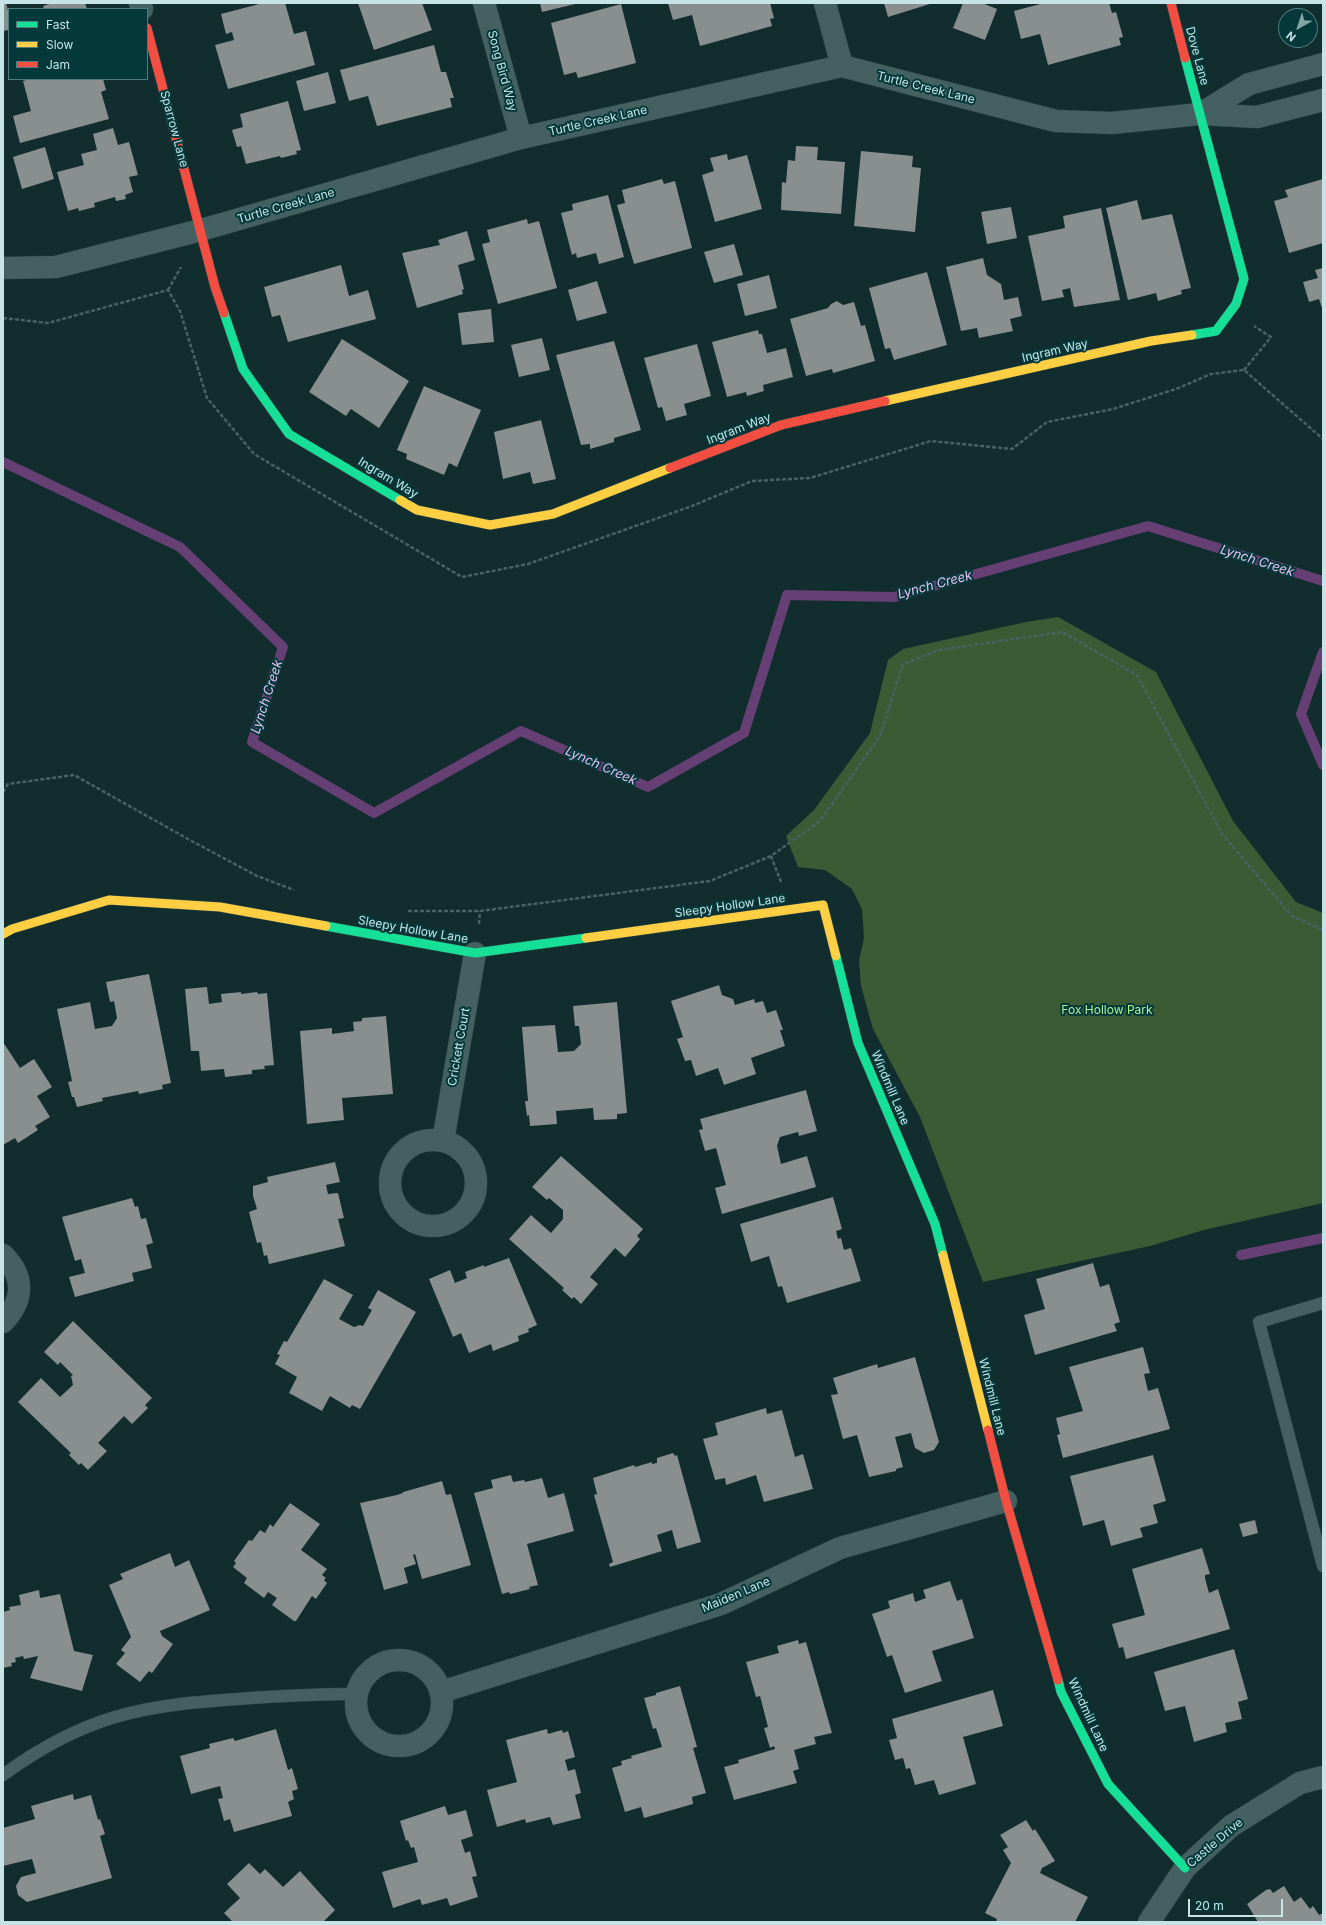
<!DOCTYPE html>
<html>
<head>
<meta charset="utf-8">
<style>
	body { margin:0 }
	#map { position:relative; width:1326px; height:1925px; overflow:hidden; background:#112d2e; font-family:Inter,sans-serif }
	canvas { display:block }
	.frame { position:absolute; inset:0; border:4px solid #c6e4e5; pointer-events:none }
	.legend { position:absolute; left:8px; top:8px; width:140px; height:72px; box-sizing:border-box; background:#04393b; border:1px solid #527d7f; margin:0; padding:5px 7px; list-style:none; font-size:12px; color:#c6e4e5 }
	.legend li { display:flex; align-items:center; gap:8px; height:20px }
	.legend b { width:20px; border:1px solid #527d7f }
	.north { position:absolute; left:1278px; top:8px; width:40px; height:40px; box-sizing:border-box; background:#04393b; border:1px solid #527d7f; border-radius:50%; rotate:219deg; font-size:11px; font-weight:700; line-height:16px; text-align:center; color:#c6e4e5 }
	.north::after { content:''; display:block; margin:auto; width:14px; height:18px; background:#87a4a5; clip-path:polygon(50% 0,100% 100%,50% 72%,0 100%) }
	.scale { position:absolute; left:1188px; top:1899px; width:95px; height:18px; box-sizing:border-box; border:2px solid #c6e4e5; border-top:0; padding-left:5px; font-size:12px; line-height:14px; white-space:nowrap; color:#c6e4e5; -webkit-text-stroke:3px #04393b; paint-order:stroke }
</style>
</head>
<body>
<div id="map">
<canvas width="1326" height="1925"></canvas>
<div class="frame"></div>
<ul class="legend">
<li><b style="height:5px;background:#16e098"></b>Fast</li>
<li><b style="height:5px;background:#ffcf43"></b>Slow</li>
<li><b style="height:5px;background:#f24e42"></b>Jam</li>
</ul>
<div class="north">N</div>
<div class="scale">20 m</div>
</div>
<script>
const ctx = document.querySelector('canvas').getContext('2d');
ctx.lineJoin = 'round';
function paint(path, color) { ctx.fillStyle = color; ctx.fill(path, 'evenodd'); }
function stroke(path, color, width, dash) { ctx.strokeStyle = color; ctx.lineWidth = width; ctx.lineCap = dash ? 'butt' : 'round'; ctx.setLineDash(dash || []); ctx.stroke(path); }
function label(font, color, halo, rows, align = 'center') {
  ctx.font = font + ' Inter,sans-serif'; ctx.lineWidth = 4; ctx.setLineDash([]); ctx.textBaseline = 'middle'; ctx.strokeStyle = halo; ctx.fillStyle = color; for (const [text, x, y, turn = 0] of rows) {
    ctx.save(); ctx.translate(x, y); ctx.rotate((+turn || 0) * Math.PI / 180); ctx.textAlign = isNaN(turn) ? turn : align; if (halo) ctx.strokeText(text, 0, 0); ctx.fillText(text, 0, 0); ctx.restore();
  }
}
const green = new Path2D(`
	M1058,617L1156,672L1233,821L1296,902L1323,913V1203L1204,1230L1150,1246L983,1282L920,1117L873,1029L861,986L859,961L864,938L862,909L852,889L825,870L798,867L786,836L814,810L870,733L888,660L903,649L1026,622Z`);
const stream = new Path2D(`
	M3,462L180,547L283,647L252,742L374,813L521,731L648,787L744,733L787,595L894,597L1148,526L1323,581
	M1323,652L1301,714L1323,765
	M1241,1255L1323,1238`);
const building = new Path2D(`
	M3,3H6L9,14V30L3,31Z
	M52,3H85L87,9H44L43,6Z
	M263,3H285L294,34L306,31L315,65L228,89L215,45L234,40L232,32L226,34L221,14Z
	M358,3H422L432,30L374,50Z
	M540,3H575V4L542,12Z
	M668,3H770L774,18L770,19L772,26L700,46L692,15L673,20Z
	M884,3H933L888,17Z
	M963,3H982L997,9L985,40L953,28Z
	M1044,3H1109L1112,13L1116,12L1123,37L1119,38L1121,45L1048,65L1040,34L1021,39L1014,11Z
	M621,4L636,63L578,78L576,72L564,75L551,23Z
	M434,45L441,72H446L454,98H450L452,107L377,126L368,96L349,101L340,70Z
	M328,72L336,103L304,111L296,81Z
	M29,79H103L106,90L101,92L109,119L20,143L13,116L31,111L23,81Z
	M288,101L301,150L296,151L297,154L281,158L280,156L246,164L241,146L237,147L232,130L243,127L240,114Z
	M113,128L118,145L129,142L138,175L129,177L133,192L125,195L126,199L116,201L115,197L94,203L95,207L79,211L78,208L68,211L57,172L84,165L81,154L97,150L93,134Z
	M796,146L818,147L817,160L845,162L841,214L781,210L782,182L786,183L788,160L795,161Z
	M45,147L54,179L22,189L13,157Z
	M861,151L913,156L912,167L921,168L915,232L854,226Z
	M727,154L728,160L747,155L762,209L715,222L702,175L714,171L710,158Z
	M662,179L664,184L675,181L692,248L634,264L617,205L625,203L622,190Z
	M1323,179V243L1289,253L1274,201L1288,197L1285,190Z
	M608,195L624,257L599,264L596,253L577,258L576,253L572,255L561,213L573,210L572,204Z
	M1137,200L1142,220L1172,214L1191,288L1181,290L1182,294L1158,301L1156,293L1128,300L1106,208Z
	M1011,207L1017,238L987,244L981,212Z
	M1101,208L1120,300L1074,307L1070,288L1062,290L1064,297L1042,301L1028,236L1065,228L1063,216Z
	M527,219L528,224L539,221L557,288L498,304L482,244L490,242L487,230Z
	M467,231L475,260L458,265L464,289L462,290L463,294L417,308L402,253L440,245L438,240Z
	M734,244L743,275L714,283L704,252Z
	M983,258L987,275L1001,284L1004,300L1018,297L1022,316L1010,319L1013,331L979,338L977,328L961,331L946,267Z
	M341,265L349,296L368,290L376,319L288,342L280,315L272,317L264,287Z
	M1323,268V311L1319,299L1309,302L1303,282L1318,278L1315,270Z
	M927,272L947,345L894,360L890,348L885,349L869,288Z
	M769,275L777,308L745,316L737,284Z
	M597,281L607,313L577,321L568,290Z
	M837,301L843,305L854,302L861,326L865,325L875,361L833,373L832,369L806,376L790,319L828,308L831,304Z
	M491,309L494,342L462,345L458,313Z
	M758,330L759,334H762L767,353L786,348L793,377L763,385L764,391L747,396L746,392L727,397L712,342Z
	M542,338L550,370L519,377L511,345Z
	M342,339L409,381L379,428L351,409L346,416L309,392Z
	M614,341L641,430L614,438V442L590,449V444L581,445L556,355Z
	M697,344L711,396L684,404L687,415L666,421L662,407L658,408L644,358Z
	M424,386L481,410L457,467L449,463L444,475L406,459L407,454L397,450Z
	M541,420L556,479L533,484L530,472L503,479L494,432Z
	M149,974L171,1083L162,1085L163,1089L139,1094L138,1091L102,1098L103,1101L77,1107L74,1097H72L68,1082L72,1081L57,1009L90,1002L95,1029L112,1026L117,1018L114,1001L110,1002L106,982Z
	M719,985L722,995L733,999L735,1005L754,999L755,1003L763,1001L767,1013L776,1010L783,1030H780L785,1046L751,1058L756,1074L724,1085L718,1068L696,1076L691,1060L685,1061L677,1039L683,1037L671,1001Z
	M207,987L209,1004L222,1002L221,994L241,992V994L257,992L258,994L267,993L274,1065L264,1066L265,1069L252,1070V1074L225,1077L224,1069L201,1071L199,1051H191L185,989Z
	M617,1002L627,1113L617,1114V1119L594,1120L593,1108L556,1111L557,1124L530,1126L529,1115L527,1116L525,1101H528L522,1027L555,1025L558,1052L574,1051L581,1044L579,1026H575L573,1006Z
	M386,1016L393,1094L342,1098L344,1120L307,1124L300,1031L332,1028V1034L354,1031L353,1022L362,1021V1018Z
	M3,1042L20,1068L34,1059L52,1087L37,1096L50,1117L35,1126L38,1130L18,1143L15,1138L3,1145Z
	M806,1090L817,1131L799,1136L798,1132L780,1137L777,1146L781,1164L807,1156L816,1187L722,1214L715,1188L726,1185L716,1148L705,1151L699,1130L703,1129L700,1119Z
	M561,1156L643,1229L637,1236L640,1239L625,1257L615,1248L590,1277L598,1284L581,1304L574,1297L572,1299L562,1290L564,1288L509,1239L531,1215L551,1233L563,1219V1210L549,1198L547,1200L532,1187Z
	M335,1162L340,1182L326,1185L328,1194L338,1193L344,1218L338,1219L345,1246L269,1264L267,1255L264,1256L261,1242L257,1243L249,1212L257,1209L253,1196V1186L268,1182L267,1177Z
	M833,1197L842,1229L836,1231L838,1239L841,1238L844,1250L851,1248L861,1281L787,1303L782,1286L778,1287L769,1256L751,1262L740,1224Z
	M132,1198L135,1207L138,1206L141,1219L146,1218L153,1243L146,1245L152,1268L132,1273L134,1281L75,1297L69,1277L85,1273L81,1259L75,1261L62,1217Z
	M509,1258L537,1325L528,1329L529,1332L518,1336L519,1341L493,1351L491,1344L469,1353L461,1333L453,1337L429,1279L450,1270L455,1283L467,1278L465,1272L484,1265V1267Z
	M1093,1263L1100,1287L1109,1284L1120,1322L1114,1324L1117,1331L1035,1355L1024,1315L1045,1309L1036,1279Z
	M324,1279L353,1295L339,1319L354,1327L360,1325L363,1326L372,1310L368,1308L378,1290L416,1312L360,1409L352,1405L350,1408L330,1396L322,1411L289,1393L297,1377L275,1364L280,1355L277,1354L284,1341L287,1342Z
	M73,1321L152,1398L145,1405L148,1408L132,1424L124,1416L98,1443L107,1451L88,1470L81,1463L79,1465L69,1455L71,1453L18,1402L41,1378L60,1397L73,1385L71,1376L73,1375L60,1362L58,1365L44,1352Z
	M1143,1347L1150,1373L1144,1374L1148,1391L1158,1388L1170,1429L1063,1458L1057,1435L1060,1434L1056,1418L1083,1411L1069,1367Z
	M915,1357L939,1442L934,1450L924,1453L915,1448L911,1433L895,1437L903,1467L896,1469V1471L869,1477L857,1435L843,1439L831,1395L838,1394L833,1378L877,1364L878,1368Z
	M766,1408L767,1414L782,1410L795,1457L803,1454L813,1489L764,1502L756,1475L726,1485L725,1478L715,1480L703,1439L718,1435L715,1423Z
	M673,1453L675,1456L677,1455L701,1542L677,1549L672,1530L657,1535L662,1551L610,1567L609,1564L613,1562L594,1495L597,1494L593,1478L634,1465L635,1467L652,1462V1464L657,1463V1458Z
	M1153,1455L1166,1501L1153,1505L1158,1523L1140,1528L1143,1537L1111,1546L1104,1520L1083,1526L1070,1476Z
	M511,1475L513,1482L524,1480L525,1482L542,1478L548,1498L564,1493L574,1531L527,1544L538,1585L529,1587L530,1589L510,1594L509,1592L502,1594L474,1493L493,1488L491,1480Z
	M442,1481L446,1495L451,1494L471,1565L422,1579L415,1554L413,1555L416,1564L404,1568L408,1583L384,1590L360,1503L397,1495L403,1493V1492Z
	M290,1503L320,1524L301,1550L327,1569L322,1575L326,1578L324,1580L327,1583L316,1599L312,1596L296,1621H294L272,1605L277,1598L268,1592L264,1598L244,1583L247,1578L233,1567L236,1563L234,1561L249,1540L252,1541L260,1530L265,1533L270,1524L273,1527Z
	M1255,1520L1258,1533L1243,1537L1239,1524Z
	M1202,1548L1210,1574L1205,1575V1578L1209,1593L1218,1589L1230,1629L1126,1659L1123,1647L1119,1648L1112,1624L1145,1615L1132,1569Z
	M170,1553L175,1567L189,1560L210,1610L160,1631L162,1636L173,1644L152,1673L149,1671L140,1682L116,1664L125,1653L121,1650L131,1637L109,1585L123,1579L120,1574Z
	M950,1581L957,1601L962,1599L974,1638L932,1651L942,1681L905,1693L892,1655L887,1657L872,1614L890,1608L888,1601L913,1593L915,1602L926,1598L923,1590Z
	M39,1590L40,1598L60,1594L74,1651L93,1655L82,1691L30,1678L38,1656L24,1659L23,1656L15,1658L16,1662L11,1663L12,1666L3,1668V1612L10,1610L9,1607L21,1605L19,1595Z
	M798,1640L799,1644L806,1642L832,1733L814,1737L816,1744L794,1750L799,1769L793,1771L797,1783L734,1800L724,1767L739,1763L738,1760L775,1749L774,1746L770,1748L764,1728L768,1727L760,1696L756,1697L746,1662L779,1653L777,1646Z
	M1234,1649L1248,1699L1238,1702L1242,1719L1225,1723L1227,1732L1194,1742L1185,1706L1165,1711L1154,1672Z
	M680,1686L697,1747L693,1748L706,1793L692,1797L693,1804L644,1818L641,1807L625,1812L612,1768L622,1765L621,1761L632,1758L631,1756L662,1747L656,1728L653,1729L644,1698L656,1695V1693Z
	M993,1690L1003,1726L963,1737L976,1784L939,1795L934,1780L915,1785L910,1768L906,1769L903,1758L895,1760L889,1740L897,1738L892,1719Z
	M276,1729L288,1770L292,1768L298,1789L292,1791L294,1799L288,1802L292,1816L234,1832L230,1819L224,1821L218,1799L223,1798L220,1786L191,1794L180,1756L210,1748L209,1744L233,1738L235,1741Z
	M547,1729L548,1734L562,1730L563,1733L568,1731L575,1757L565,1760L568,1771L575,1769L581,1793L575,1795L581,1818L553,1825L550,1817L526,1823L525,1819L497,1827L487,1790L517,1782L506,1740Z
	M73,1794L74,1800L91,1795L98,1820L100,1819L105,1834L100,1836L112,1878L27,1902L18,1895L16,1886L21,1877L36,1873L32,1859L3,1866V1828L35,1819L31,1806Z
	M445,1806L448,1815L466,1810L473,1836L461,1840L465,1853L470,1851L477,1876L472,1877L478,1897L450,1906L447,1898L422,1905L420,1899L393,1908L382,1872L418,1862L414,1847L411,1848L408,1840L406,1841L400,1821Z
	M1026,1820L1033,1831L1035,1829L1055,1861L1042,1868L1040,1873L1088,1897L1075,1922H996L997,1919L985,1913L1011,1863L1003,1850L1008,1847L1000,1835Z
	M249,1863L260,1874L265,1869L283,1887L300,1871L335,1910L323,1922H233L224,1913L240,1898L227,1884Z
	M1284,1886L1294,1902L1301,1897L1310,1909L1313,1906L1319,1915L1323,1913V1922H1258L1247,1904L1266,1890L1270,1889L1273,1893Z`);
const path = new Path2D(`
	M168,290L181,267
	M3,318L48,323L168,290L180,311L207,398L254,454L462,577L528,564L692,506L752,481L810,478L931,441L1012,449L1047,422L1113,409L1176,389L1211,374L1244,370L1323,439
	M1244,370L1271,337L1254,326
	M3,792L8,784L74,775L188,839L257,876L294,890
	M771,856L781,882
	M408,911H480L710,881L771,856L820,821L880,736L903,664L939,650L1062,632L1137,675L1222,834L1292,916L1323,930
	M479,924L480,911`);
const lane = new Path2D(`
	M1323,1303L1259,1322L1323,1566
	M3,1775C37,1750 75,1729 115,1717C155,1705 197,1702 238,1699C278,1696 317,1694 356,1694`);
const street = new Path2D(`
	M140,3L142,9
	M484,3L521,138
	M825,3L842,66
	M1200,114L1249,84L1323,64
	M3,268L56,267L201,230L521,138L842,66L1056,121L1112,123L1200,114L1257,117L1323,100
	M390 1183a43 43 0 1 1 86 0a43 43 0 1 1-86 0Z
	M443,1141L475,953
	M3,1255C25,1277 24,1300 3,1322
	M356 1703a43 43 0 1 1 86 0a43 43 0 1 1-86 0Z
	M441,1692L721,1604L840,1548L1006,1501
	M1149,1922L1185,1868L1231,1826L1300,1783L1323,1777`);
const fast = new Path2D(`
	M1185,58L1244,279L1236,304L1216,331L1192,335
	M224,313L243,369L289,434L400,500
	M326,926L475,953L586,938
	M836,956L858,1043L935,1224L943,1255
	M1058,1680L1061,1692L1108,1784L1185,1868`);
const slow = new Path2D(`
	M885,401L1151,341L1192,335
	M400,500L417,510L490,525L553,514L670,468
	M3,934L12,929L109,900L220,907L326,926
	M586,938L823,905L836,956
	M943,1255L988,1430`);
const jam = new Path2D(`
	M1171,3L1185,58
	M147,28L215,287L224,313
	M670,468L781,425L885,401
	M988,1430L1006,1501L1058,1680`);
const streetNames = [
	["Dove Lane",1197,56,75],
	["Song Bird Way",502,71,75],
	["Turtle Creek Lane",926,88,14],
	["Turtle Creek Lane",598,121,-13],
	["Sparrow Lane",174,129,75],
	["Turtle Creek Lane",286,206,-16],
	["Ingram Way",1055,351,-13],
	["Ingram Way",739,429,-21],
	["Ingram Way",388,478,31],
	["Sleepy Hollow Lane",730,906,-8],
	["Sleepy Hollow Lane",413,930,10],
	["Crickett Court",459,1047,-80],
	["Windmill Lane",890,1088,67],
	["Windmill Lane",992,1397,76],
	["Maiden Lane",736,1595,-23],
	["Windmill Lane",1088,1715,65],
	["Castle Drive",1215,1843,-40]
];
const parkNames = [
	["Fox Hollow Park",1107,1010]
];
const waterNames = [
	["Lynch Creek",1257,561,18],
	["Lynch Creek",935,585,-15],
	["Lynch Creek",267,697,-72],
	["Lynch Creek",601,766,24]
];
paint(green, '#3b5b35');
stroke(stream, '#664075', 10);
paint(building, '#898e8e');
stroke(lane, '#304849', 13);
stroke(street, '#304849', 23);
stroke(fast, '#304849', 10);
stroke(slow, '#304849', 10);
stroke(jam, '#304849', 10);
stroke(path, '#4a6263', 2.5, [4, 2]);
stroke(lane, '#446061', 12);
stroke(street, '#446061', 22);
stroke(fast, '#16e098', 9);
stroke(slow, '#ffcf43', 9);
stroke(jam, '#f24e42', 9);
label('12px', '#c6e4e5', '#04393b', streetNames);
label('12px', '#aeef96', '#04393b', parkNames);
label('italic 13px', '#e7c1f4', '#04393b', waterNames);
</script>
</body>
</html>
